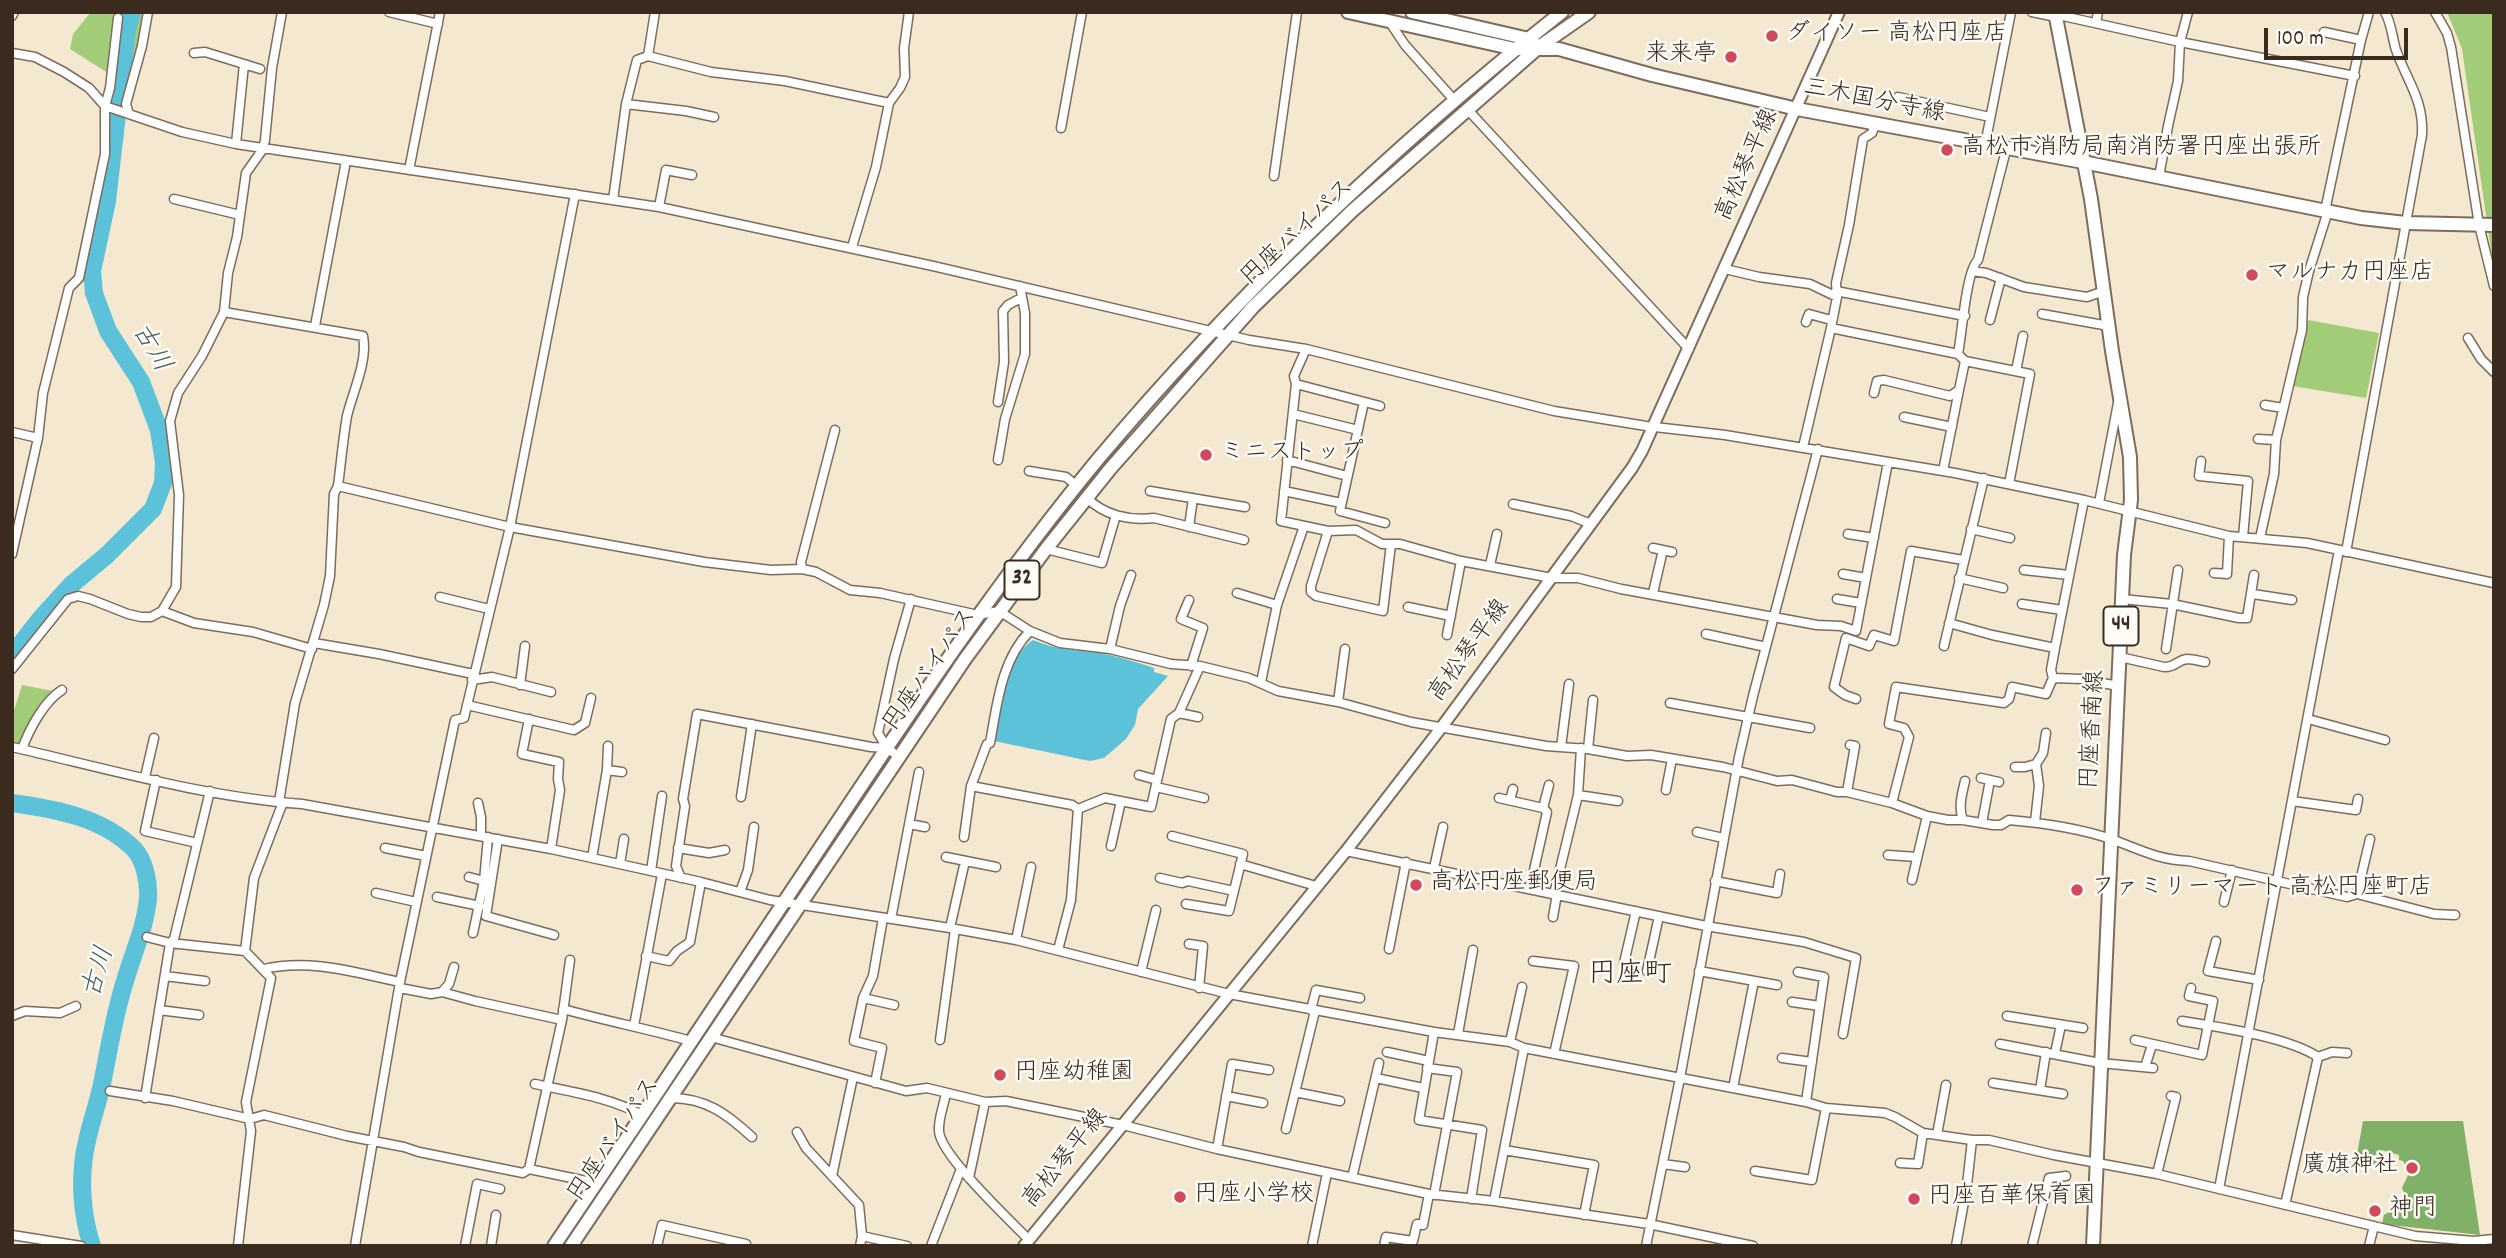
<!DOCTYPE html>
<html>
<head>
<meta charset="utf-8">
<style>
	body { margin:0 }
	#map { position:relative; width:2506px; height:1258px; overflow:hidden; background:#f4e8d1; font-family:Dekko,sans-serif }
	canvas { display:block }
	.frame { position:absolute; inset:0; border:14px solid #3b2a1e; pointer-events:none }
	.scale { position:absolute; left:2264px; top:28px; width:144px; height:32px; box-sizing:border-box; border:4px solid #3b2a1e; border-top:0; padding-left:9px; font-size:21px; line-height:24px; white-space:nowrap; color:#3b2a1e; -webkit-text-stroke:5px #fdfcf7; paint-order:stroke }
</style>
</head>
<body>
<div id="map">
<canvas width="2506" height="1258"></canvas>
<div class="frame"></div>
<div class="scale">100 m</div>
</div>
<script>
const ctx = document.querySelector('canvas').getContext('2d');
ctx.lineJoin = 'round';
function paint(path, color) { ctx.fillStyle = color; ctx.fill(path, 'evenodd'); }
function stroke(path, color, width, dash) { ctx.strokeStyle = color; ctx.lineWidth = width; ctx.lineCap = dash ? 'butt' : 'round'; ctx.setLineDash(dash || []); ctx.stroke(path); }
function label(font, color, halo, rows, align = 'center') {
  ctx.font = font + ' Dekko,"Klee One",sans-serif'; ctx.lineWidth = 5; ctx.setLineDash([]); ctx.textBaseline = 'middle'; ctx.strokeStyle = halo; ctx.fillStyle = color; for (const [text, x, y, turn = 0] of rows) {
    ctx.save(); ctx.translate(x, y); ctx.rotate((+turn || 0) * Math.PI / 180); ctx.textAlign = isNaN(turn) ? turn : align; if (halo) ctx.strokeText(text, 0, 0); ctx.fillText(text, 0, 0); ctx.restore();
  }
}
const green = new Path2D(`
	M91,12H117L112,28L108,73L70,49L73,34Z
	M135,12H144L134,72H130L129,33Z
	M2447,12H2494V271L2462,49Z
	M2308,320L2379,333L2366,398L2292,386Z
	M22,685L53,691L17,746L12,745V717Z`);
const forest = new Path2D(`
	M2363,1121H2463L2480,1235L2382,1224L2384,1215C2393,1209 2399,1207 2409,1210L2408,1201L2402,1188L2409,1173L2403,1161L2399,1160V1155L2381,1150L2376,1165L2356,1160Z`);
const water = new Path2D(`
	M1033,640C1056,650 1075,650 1099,653C1118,656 1136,662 1154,668V672L1168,676L1138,709L1135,725L1126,739L1104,758L1090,761L994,741C999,710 1005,658 1033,640Z`);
const river = new Path2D(`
	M12,655L41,618L71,585L107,555L153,509L163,483L164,462L159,430L141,382L108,331L94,293L92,271L107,201L127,29L132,12
	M12,803C55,809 102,817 134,849C145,861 149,883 148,899C145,928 133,953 125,981C114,1015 109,1050 102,1084C98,1103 91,1122 87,1141C79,1174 81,1213 92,1246`);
const minor = new Path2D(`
	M389,12L438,24
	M2032,12L2056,17L2063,16L2180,42L2355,76
	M2435,12L2447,33L2451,47L2479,225L2494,286
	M12,16L14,12
	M1389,21L1405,45L1454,100
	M2096,23L2098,12
	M2324,32L2361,40
	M12,53L35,57L64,72L89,88L105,106L182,132L236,144L659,207L933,266L1249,340L1306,349L1554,411L1646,426L1725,435L1955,473L2084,500L2229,536L2307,543L2494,583
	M194,53L205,52L260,69
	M648,56L655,12
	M1898,97L1990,117
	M626,104L686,111L714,117
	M1468,110L1689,349
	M129,114L126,104L142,46L148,12
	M1061,128L1082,12
	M236,144L244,64
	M1985,145L2011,12
	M409,170L440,12
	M1274,176L1297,12
	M2159,177L2168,126L2178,81L2180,42L2188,12
	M174,199L240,215
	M613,200L626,104L637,60L648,56L711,72L785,81L889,103L900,88L905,77L904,48L909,12
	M659,207L666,170L692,175
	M2325,211L2361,40L2369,12
	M852,247L876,167L889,103
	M1725,269L1759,277L1810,284L1837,297
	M1972,271L1986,273L2024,287L2087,297L2104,291
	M1836,291L1965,316
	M224,312L363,336C368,361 353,391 347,416C343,439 341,463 338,486L510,527L704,562L771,570L802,569L816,572L850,590L880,593L978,615L999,611L1030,631L1060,643L1110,649L1171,664L1200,666L1249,678L1278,691L1338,702L1411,722L1546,746L1588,749L1627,756L1651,755L1723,767L1777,781L1792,780L1837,792H1847L1892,803L1927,816L1948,820H1963L1993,825H2001L2009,820C2044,823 2078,828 2111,839C2139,849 2158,860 2189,861L2347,897L2357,894L2434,914L2455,915
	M2042,314L2109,326
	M1990,320L2001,278
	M1806,322L1809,314L1831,320
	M315,326L346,161
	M1831,328L1958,354L1965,361L2030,374L2009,484
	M2468,338L2481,359L2494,372
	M1306,349L1294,376L1296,384L1281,521L1328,531L1356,530L1382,544H1400L1461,561L1552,578H1578L1621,589L1817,625L1841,626L1856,631L1888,462
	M1958,354C1962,334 1966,271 1978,260L2006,150
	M2016,371L2023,336
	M1296,384L1380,406
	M1874,393L1877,381L1884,380L1950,396L1959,390L1965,361
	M998,402L1004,362L1003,311L1008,305L1021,298
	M1364,402L1340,511L1385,523
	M2265,405L2283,408
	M1293,414L1358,430
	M1904,417L1952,427
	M12,432L38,438
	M2258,439L2276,440
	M1803,447L1831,328L1837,297L1836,283L1849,225L1863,139L1872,133L1875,125
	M998,460L1005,419L1025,354V313L1020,286
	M1287,460L1347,476
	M2201,461L2199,476L2248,481L2243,537
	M1029,471L1066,477L1077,486
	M1943,471L1959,390
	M1150,491L1245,507
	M1284,491L1341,503
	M1087,498C1104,515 1129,521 1154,518L1244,540
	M2099,503L2118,403
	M1513,504L1571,516L1591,524
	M1189,527L1193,498
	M1971,529L2010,538
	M1328,531L1311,586V592L1316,596L1383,611L1391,544
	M1848,534L1874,538
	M2260,538L2274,474L2276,440L2302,330L2303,297L2309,271L2328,211
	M1653,548L1672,552
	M1046,549L1102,563L1116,515
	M2346,552L2422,135C2424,100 2407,81 2396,50C2392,37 2392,25 2385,12
	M12,554L38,438L43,393L69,288L79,278L105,154V106L110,88L118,18
	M1490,565L1497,534
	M802,569L801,562L835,430
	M2024,570L2069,575
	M2214,573L2227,574L2229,536
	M1843,574L1866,578
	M1959,578L2003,588
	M1237,593L1277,605
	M1653,593L1663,550
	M2253,594L2292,600
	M440,597L489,609
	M1837,599L1861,603
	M2122,599L2172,604L2239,618H2247L2254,575
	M1189,600L1181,619L1203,628L1191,666
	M2022,604L2062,610
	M1408,607L1451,616
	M162,611L194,623L253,632L312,649
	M1949,623L1992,635L2055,648
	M1706,634L1766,647
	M1447,635L1461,561
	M314,643L379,654L473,674
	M1944,646L1984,478
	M1110,649L1120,606L1131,575
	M2166,649L2178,570
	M2120,657L2164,667C2175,668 2177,660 2187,659C2192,659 2200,661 2205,662
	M12,669L68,599L78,596L90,599L128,614L141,617H151L162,611L176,587L179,495L170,421L178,393L202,356L224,312L228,273L237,237L246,173L263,149L265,140L272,68L282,12
	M2053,678L2082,679L2118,686
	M472,680L492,677L551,692
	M1261,682L1277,605L1304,526
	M520,685L525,646
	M1856,699L1845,695L1834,687L1846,638L1869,646L1874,635L1894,641L1911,551L1963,560
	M1338,702L1345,649
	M1670,703L1810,728
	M467,705L574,730L585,723L591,698
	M1179,713L1198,717
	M529,719L522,754L559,762L558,779L560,790L551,849
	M2308,719L2385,740
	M12,747C108,769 204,797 302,804L551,849L701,882L770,900L950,928L1016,940L1229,994L1434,1032L1510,1042L1524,1048L1806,1102L1826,1108L1885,1113L1895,1117L1923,1133L1972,1140H1989L2054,1155L2157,1174L2415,1236L2474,1241L2494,1239
	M1561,747L1569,684
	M887,748L878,733L894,659L911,599
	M22,749C29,730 44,701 62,690
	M1588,749L1593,700
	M2015,767H2025L2036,764L2043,753L2046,733
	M607,770L622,772
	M1139,775L1157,780
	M145,777L154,738
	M1981,778L1999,782
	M156,780L145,831L197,843
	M971,786L1072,805L1078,809L1105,798L1151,807L1171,719L1179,713L1200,666
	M1156,787L1204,798
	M1666,790L1672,759
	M1847,792L1855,746L1850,745
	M1578,795L1618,801
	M741,797L752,724
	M1499,798L1543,808L1547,812L1530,888
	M1510,800L1513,789
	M2292,801L2356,810L2358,799
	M279,802L295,703L324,605L330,576L334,494L338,486
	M478,803L481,817V835
	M1892,803L1909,737L1904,728L1889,724L1896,687L2004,703L2009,699L2012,687L2046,694L2053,678L2051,670L2055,648L2084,500
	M1543,808L1549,785
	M1963,820C1958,807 1962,794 1965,781
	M2035,822L2039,786L2036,764
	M1982,823L1990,780
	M909,824L925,827
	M1697,832L1723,838
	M1172,836L1243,854L1229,911L1186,904
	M964,837L971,786L987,744L990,743C997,705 1001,660 1030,631
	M498,839L486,916L554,935
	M1111,846L1121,801
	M385,848L426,856
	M678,848L709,853L725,850
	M1346,851L1706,926L1804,942L1856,958L1843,1034
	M1888,855L1917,857
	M946,857L996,867
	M592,858L607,770L608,746
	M620,864L624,839
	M1240,864L1316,886
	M1434,868L1443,827
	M651,871L662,796
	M469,877L484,881
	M681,878L676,866L685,806L683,799L697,714L871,747L887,748L898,756
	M1160,878L1182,883L1188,881L1234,891
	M1912,880L1927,816
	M1715,881L1777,893L1780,874
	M740,892L748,870L754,827
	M376,893L416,902
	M1554,894L1578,795L1581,748
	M2357,894L2370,839
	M437,897L480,906
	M2224,902L2232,870
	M1553,917L1557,894
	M891,919L919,772
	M950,928L965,861
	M473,933L484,881L488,837
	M147,937L170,943L245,951L271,978L246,1102L251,1131L238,1246
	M1016,940L1031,867
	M2216,941L2208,971L2259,980
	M1189,944L1203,946L1199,988
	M1389,949L1406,862
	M1058,950L1071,900L1078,809
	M245,951L254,878L283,802
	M646,956L669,961L677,951L690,942L701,882
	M1533,961L1574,966L1554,1054
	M1624,963L1636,911
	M264,969C309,958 357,973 400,982
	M1647,971L1659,916
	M1699,971L1777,985
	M1141,972L1156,910
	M1798,972L1824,977L1806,1102
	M165,976L205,981
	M400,988L431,994L442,992L475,1001L562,1020
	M442,992L449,984L454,967
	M863,998L894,1005
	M1792,1002L1820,1006
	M563,1009C606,1021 648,1029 691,1041
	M159,1010L199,1015
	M1311,1010L1316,990L1360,998
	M12,1016L25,1011L60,1013L76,1006
	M2007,1016L2083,1028
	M2182,1021C2219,1027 2288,1037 2318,1057L2285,1205
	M634,1026L662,874
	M1434,1032L1419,1120L1482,1130L1471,1199
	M1458,1034L1473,950
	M711,1037L906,1091L927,1088L985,1102L1006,1101L1123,1125L1217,1149L1429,1194L1494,1201L1649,1224L1753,1246
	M940,1040L955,929
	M2135,1040L2202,1055L2213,1001L2189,996L2191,988
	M1510,1042L1522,987
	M2000,1044L2100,1063L2153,1068
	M1387,1052L1429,1061
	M2055,1053L2061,1025
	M2318,1057L2332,1052L2347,1053
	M1782,1058L1812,1062
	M2145,1067L2152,1045
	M1427,1068L1457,1072L1434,1195
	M1376,1078L1423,1088
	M875,1083L882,1048L854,1041L863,998L873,976L883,918
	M1993,1083L2063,1094
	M535,1084C571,1092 609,1097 642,1115
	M1733,1088L1754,981
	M2040,1090L2046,1052
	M110,1091L173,1101L250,1119L264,1115L347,1136L404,1147L419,1152L523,1173L529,1169L596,1183
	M1295,1092L1340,1101
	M946,1093C944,1105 938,1119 939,1131C940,1155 1010,1220 1029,1240
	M1226,1096L1263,1103
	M145,1098L170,943L174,939L210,791
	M671,1098C706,1098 727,1114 752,1137
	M1286,1129L1315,1011
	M797,1132L806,1148L859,1205L862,1236L860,1246
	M1937,1135L1946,1085
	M1217,1149L1232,1064L1269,1070
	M1504,1150L1594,1165L1584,1215
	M1900,1163L1918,1164L1923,1133
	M1663,1164L1685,1167
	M529,1169L562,1020L570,960
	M1755,1171L1812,1180L1826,1108
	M2157,1174L2176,1097L2171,1096
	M832,1176L853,1077
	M969,1178L985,1102
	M1352,1178L1379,1063
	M2219,1189L2339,550
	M1494,1201L1524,1048
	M12,1235L81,1246
	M862,1236L907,1246
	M355,1246L400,982L455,720L464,718L510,527L575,194
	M465,1246L477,1184L500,1189
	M491,1246L496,1215
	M657,1246L662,1225L746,1244
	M931,1246L961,1169
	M1312,1246L1327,1173
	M1384,1246L1386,1237L1413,1241L1417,1224L1423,1225L1429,1194
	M1646,1246L1680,1078L1739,757L1753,696L1818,449
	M1956,1246L1967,1185L1972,1140
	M2032,1246L2049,1178L2066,1176
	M2369,1246L2374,1226`);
const secondary = new Path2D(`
	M1024,1246L1346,851L1441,728L1632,468L1642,451L1839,12`);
const primary = new Path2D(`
	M1348,12L1515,49H1559L1652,75L1797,109L2083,162L2361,218L2406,223L2494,225
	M1412,12L1529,39L1534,43
	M2055,12L2091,199L2112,351L2130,457L2131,500L2124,555L2093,1246`);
const trunk = new Path2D(`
	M554,1246C649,1106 742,965 836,824C919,699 1003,574 1099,458C1238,293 1393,146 1562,12
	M571,1246L965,659L1046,549L1110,469L1253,307L1352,211L1539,47L1589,12`);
const markers = [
	[1772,36,7,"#d1495b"],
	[1731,57,7,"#d1495b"],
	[1947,150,7,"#d1495b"],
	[2252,275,7,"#d1495b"],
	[1206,455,7,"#d1495b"],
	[1416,885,7,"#d1495b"],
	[2077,890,7,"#d1495b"],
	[1000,1075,7,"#d1495b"],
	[2412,1168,7,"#d1495b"],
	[1180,1197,7,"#d1495b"],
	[1914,1199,7,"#d1495b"],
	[2375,1211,7,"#d1495b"]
];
const shields = [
	[1022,580,35],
	[2121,626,35]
];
const shieldNames = [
	["32",1022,580],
	["44",2121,626]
];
const poiNames = [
	["ダイソー 高松円座店",1786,36],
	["来来亭",1717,57,"right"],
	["高松市消防局南消防署円座出張所",1961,150],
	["マルナカ円座店",2266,275],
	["ミニストップ",1220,455],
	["高松円座郵便局",1430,885],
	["ファミリーマート 高松円座町店",2091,890],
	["円座幼稚園",1014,1075],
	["廣旗神社",2398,1168,"right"],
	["円座小学校",1194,1197],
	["円座百華保育園",1928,1199],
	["神門",2389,1211]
];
const streetNames = [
	["三木国分寺線",1874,103,11],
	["高松琴平線",1749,166,-66],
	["円座バイパス",1299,234,-43],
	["高松琴平線",1471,652,-54],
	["円座バイパス",932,671,-55],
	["円座香南線",2095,730,-87],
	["円座バイパス",616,1141,-56],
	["高松琴平線",1067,1160,-51]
];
const waterNames = [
	["古川",149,349,60],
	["古川",101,973,-73]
];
const quarterNames = [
	["円座町",1630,977]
];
paint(green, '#a2cc78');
paint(forest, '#81b068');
paint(water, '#5cc2da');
stroke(river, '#5cc2da', 18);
stroke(minor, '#7c6c5d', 11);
stroke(secondary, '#7c6c5d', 14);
stroke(primary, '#7c6c5d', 16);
stroke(trunk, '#7c6c5d', 16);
stroke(minor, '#fff', 8);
stroke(secondary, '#fff', 10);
stroke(primary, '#fff', 12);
stroke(trunk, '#fff', 12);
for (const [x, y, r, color] of markers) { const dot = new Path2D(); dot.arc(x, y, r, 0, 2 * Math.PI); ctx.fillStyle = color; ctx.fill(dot); stroke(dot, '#fdfcf7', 2.5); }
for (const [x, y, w] of shields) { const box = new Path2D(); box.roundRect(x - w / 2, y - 19.5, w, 39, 5); ctx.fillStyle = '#fdfcf7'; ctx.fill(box); stroke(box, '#3b2a1e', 2); }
label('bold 23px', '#3b2a1e', null, shieldNames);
label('24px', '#3b2a1e', '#fdfcf7', poiNames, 'left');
label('24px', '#3b2a1e', '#fdfcf7', streetNames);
label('italic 26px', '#475f60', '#fdfcf7', waterNames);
label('28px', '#3b2a1e', '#fdfcf7', quarterNames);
</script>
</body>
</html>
